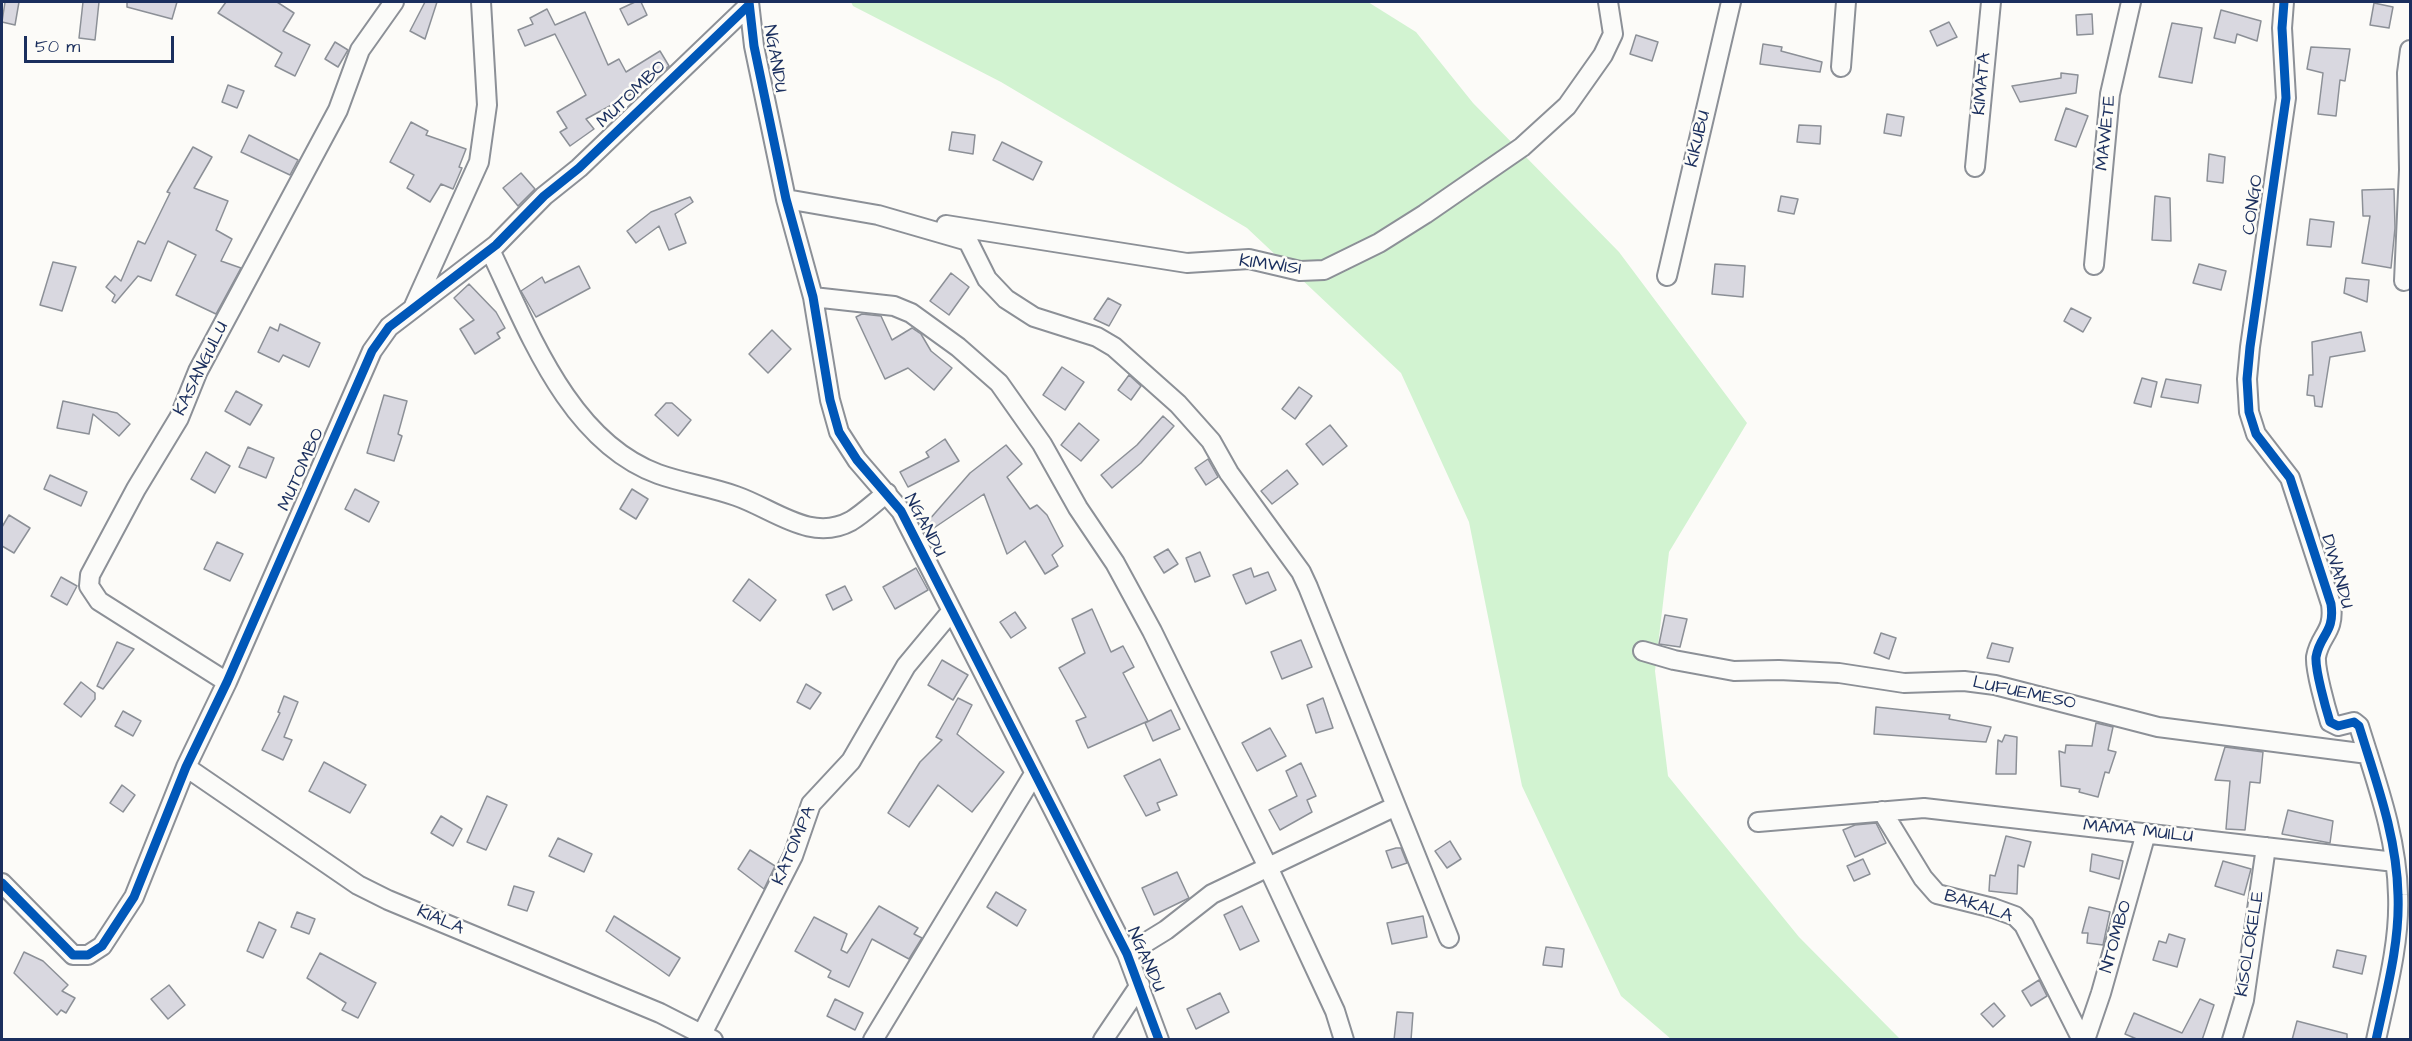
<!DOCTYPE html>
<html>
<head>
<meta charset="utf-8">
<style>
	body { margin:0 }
	#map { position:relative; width:2412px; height:1041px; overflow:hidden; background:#fcfbf8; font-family:"Architects Daughter",sans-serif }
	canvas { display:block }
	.frame { position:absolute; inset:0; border:3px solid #1b2f5e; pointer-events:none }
	.scale { position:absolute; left:24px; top:36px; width:150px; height:27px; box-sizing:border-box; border:3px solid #1b2f5e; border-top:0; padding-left:8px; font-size:18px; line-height:21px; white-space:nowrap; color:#1b2f5e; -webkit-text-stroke:4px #fdfcf7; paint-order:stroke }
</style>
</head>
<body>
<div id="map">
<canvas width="2412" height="1041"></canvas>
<div class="frame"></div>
<div class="scale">50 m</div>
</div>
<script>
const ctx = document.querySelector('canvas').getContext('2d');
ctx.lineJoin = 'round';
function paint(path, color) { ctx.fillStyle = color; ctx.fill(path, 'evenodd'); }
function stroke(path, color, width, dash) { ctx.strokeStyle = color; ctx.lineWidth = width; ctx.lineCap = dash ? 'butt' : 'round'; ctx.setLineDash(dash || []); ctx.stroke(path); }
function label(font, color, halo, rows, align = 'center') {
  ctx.font = font + ' "Architects Daughter",sans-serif'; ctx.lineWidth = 5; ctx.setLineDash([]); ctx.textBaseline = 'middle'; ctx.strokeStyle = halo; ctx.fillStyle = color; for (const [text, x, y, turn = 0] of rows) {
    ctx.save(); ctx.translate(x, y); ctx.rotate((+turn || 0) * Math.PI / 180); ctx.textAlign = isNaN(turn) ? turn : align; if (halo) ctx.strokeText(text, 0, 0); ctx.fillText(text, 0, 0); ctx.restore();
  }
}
const green = new Path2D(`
	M851,2H1368L1416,32L1473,103L1619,252L1747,423L1669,552L1655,671L1668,776L1799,937L1900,1039H1671L1621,996L1522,786L1469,522L1401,373L1247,228L1001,82L853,6Z`);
const building = new Path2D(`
	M5,2H19L15,25L2,22Z
	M83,2H99L95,40L79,38Z
	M127,2H177L172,19L127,7Z
	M226,2H277L294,13L283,31L310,45L295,76L275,66L282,53L218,13Z
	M425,2H437L425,39L410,31Z
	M635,2H641L647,15L628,25L620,9Z
	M2374,3L2393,7L2389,28L2370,25Z
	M547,9L555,25L585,12L608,65L619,59L626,72L660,51L669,66L637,91L586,119L594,129L570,146L560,132L567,128L557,112L586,95L555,34L525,46L518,30L533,24L530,18Z
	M2221,10L2261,21L2257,41L2237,34L2235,43L2214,38Z
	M2092,14L2093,34L2077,35L2076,15Z
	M1949,22L1957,37L1937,46L1930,31Z
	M2172,23L2202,28L2192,83L2159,77Z
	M1636,35L1658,42L1652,61L1630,54Z
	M335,42L348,50L338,67L325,59Z
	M1763,44L1782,47L1781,51L1822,62L1820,72L1760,64Z
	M2311,47L2350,49L2345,81L2340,80L2336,116L2318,114L2323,73L2307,69Z
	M2061,73L2078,75L2076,93L2020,102L2012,86L2061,78Z
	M228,85L244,91L237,108L222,102Z
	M2066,108L2088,116L2076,147L2055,140Z
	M1887,114L1904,117L1901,136L1884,133Z
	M411,122L428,131L426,135L466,149L459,167L462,168L453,189L441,184L430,202L407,188L414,175L390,162Z
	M1799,125L1821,126L1820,144L1797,142Z
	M952,132L975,135L973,154L949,150Z
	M249,135L298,160L290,175L241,152Z
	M1002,142L1042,162L1033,180L993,160Z
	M193,147L212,157L194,188L228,201L216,230L232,239L221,261L241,268L216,314L176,295L196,255L168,241L151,281L138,276L115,303L112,301L115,295L106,287L115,276L121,281L138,241L145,244L170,193L167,192Z
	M2209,154L2225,157L2223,183L2207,181Z
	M521,173L535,189L518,206L503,188Z
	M2394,189L2395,228L2391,268L2362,263L2370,216H2363L2362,190Z
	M1781,196L1798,199L1794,214L1778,211Z
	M2155,196L2170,198L2171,241L2152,240Z
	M690,197L693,202L675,214L686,243L669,250L659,226L636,243L627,231L651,212Z
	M2310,219L2334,222L2331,247L2307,245Z
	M53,262L76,267L62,311L40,305Z
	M1715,264L1745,266L1743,297L1712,294Z
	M2199,264L2226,271L2221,290L2193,283Z
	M579,266L590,288L536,317L521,291L542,277L545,283Z
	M951,273L969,287L949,315L930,301Z
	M2346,278L2369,280L2367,302L2344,293Z
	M469,284L496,312L505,328L497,333L500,338L475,354L460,329L474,320L454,298Z
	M1108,298L1121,305L1109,326L1094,319Z
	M2071,308L2091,318L2083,332L2064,321Z
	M862,314L881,316L892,340L912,328L921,334L931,351L952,368L934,390L908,368L885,379L856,317Z
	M280,324L320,343L309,367L283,355L279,362L258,352L270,327L278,331Z
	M772,330L791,349L768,373L749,354Z
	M2361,332L2365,351L2330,357L2322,407L2315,406L2314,396L2307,395L2309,375H2313L2312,342Z
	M1062,367L1084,382L1065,410L1043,395Z
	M1129,375L1141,386L1131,400L1118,390Z
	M2142,378L2157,382L2151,407L2134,403Z
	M2166,379L2201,385L2198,403L2161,397Z
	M1299,387L1312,396L1295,419L1282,409Z
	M236,391L262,405L250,425L225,411Z
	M384,395L407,401L398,434L402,436L394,461L367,453Z
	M63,401L117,413L130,424L119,436L93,414L89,434L57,428Z
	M666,403H672L691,420L678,436L655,415Z
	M1163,416L1174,426L1141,463L1112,488L1101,475L1137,445Z
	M1079,423L1099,440L1081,461L1061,445Z
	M1330,425L1347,446L1323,465L1306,444Z
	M945,439L959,461L908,487L900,472L929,457L926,452Z
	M1006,445L1022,464L1007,477L1030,509L1037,505L1047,515L1063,546L1052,555L1058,566L1045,574L1025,541L1007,554L984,494L925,534L922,528L970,473Z
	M248,447L274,458L266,478L239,467Z
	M206,452L230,466L215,493L191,479Z
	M1208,459L1218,477L1206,485L1195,468Z
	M1287,470L1298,484L1272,504L1261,491Z
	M50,475L87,492L81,506L44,489Z
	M355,489L379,502L369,522L345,509Z
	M632,489L648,499L636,519L620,509Z
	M9,515L30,528L14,553L2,546V527Z
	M217,542L243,554L230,581L204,569Z
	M1168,549L1178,564L1164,573L1154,557Z
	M1200,552L1210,576L1195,582L1186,558Z
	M916,568L928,590L895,609L883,587Z
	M1251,568L1254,577L1268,572L1276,590L1246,604L1233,575Z
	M61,577L77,586L67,605L51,596Z
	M749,579L776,600L760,621L733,601Z
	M845,586L852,600L833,610L826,595Z
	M1092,609L1111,652L1123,646L1134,667L1123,673L1148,721L1088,748L1076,721L1086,717L1059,668L1085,653L1072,619Z
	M1015,612L1026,628L1011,638L1000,622Z
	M1665,615L1687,619L1680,647L1659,644Z
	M1881,633L1896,638L1889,659L1874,653Z
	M1301,640L1312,667L1282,679L1271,652Z
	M117,642L134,649L103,689L97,686Z
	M1992,643L2013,648L2009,662L1987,658Z
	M942,660L968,675L953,700L928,685Z
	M81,682L95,693V699L81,717L64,704Z
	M806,684L821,693L810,709L797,702Z
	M284,696L298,702L284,737L292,740L283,760L262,750L280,713L278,712Z
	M958,698L972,705L957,734L1004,772L972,812L938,785L909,827L888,813L920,762L942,740L936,737Z
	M1323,698L1333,728L1316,733L1307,705Z
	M1876,707L1950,715L1949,719L1991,727L1986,742L1874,734Z
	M1171,710L1180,729L1153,741L1145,723Z
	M123,711L141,721L133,736L115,726Z
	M2096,723L2113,727L2108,750L2116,752L2109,773L2105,772L2098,797L2079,792L2080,789L2061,786L2059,751L2065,753L2066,745L2092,746Z
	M1270,728L1286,756L1257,771L1242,743Z
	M2005,735L2017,737L2016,774H1996L1998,740L2002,742Z
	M2225,747L2263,752L2260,783L2250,782L2245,830L2226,829L2230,781L2215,780Z
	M1160,759L1177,795L1157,803L1160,810L1146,816L1124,776Z
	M324,762L366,785L350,813L309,791Z
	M1301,763L1316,796L1307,800L1312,812L1280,830L1269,810L1297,796L1286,771Z
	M122,785L135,795L123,812L110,803Z
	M487,796L507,805L486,850L467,842Z
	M2288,810L2333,821L2330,843L2282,834Z
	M441,816L462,829L453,846L431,833Z
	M1876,823L1886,843L1855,857L1843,830L1855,825Z
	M2006,836L2031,842L2024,867L2018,865L2017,894L1989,891L1990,875L1995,876Z
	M558,838L592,854L584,872L549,856Z
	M1450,841L1461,859L1447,868L1435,851Z
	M1396,848H1401L1407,863L1392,868L1386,851Z
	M750,850L775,866L764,889L738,869Z
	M2092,854L2123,861L2119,879L2090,871Z
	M1863,859L1870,874L1854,881L1847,866Z
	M2223,861L2251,869L2244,895L2215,886Z
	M1177,872L1189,898L1154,915L1142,888Z
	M514,886L534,892L527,911L508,905Z
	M996,892L1026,910L1017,926L987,907Z
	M879,906L918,928L914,934L922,938L909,959L872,939L849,987L828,977L831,971L795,951L814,917L847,934L841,950L847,953Z
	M1242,906L1259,941L1240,950L1224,915Z
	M2089,907L2110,912L2103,945L2087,943L2088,933H2082Z
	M297,912L315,919L309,934L291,927Z
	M614,916L680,958L669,976L606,931Z
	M1423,916L1427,937L1392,944L1387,923Z
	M259,922L276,930L263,958L247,951Z
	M2169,934L2185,939L2177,967L2153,960L2159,941L2166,943Z
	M1546,947L1564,949L1562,967L1543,965Z
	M2337,950L2366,956L2362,974L2333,967Z
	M24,952L43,961L68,985L62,991L75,998L66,1013L61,1010L57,1015L14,973Z
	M320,953L376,983L358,1018L342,1010L346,1003L307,978Z
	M2039,980L2047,996L2031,1006L2022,991Z
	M169,985L185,1005L168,1019L151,999Z
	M1220,993L1229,1012L1196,1029L1187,1009Z
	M835,999L863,1013L855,1030L827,1016Z
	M2200,999L2214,1005L2202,1040H2139L2125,1034L2134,1013L2182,1033Z
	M1994,1003L2005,1016L1993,1027L1981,1014Z
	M1397,1012L1413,1013L1411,1040H1394Z
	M2297,1021L2347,1034V1040H2292Z`);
const minor = new Path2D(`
	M749,2L754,46L786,199L813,297L830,400L839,432L857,460L901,511L1127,954L1159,1040
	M2284,2L2282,28L2286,98L2250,347L2247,379L2249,412L2256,434L2290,478L2331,604C2335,633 2320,634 2316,657C2315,670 2326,709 2330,722L2338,726L2354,722L2359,726C2376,781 2397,837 2398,895C2400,943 2386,993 2376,1040
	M1841,67L1846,2
	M1975,167L1991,2
	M786,199L878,215L968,241L987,279L1006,299L1034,317L1097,337L1114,347L1178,404L1211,441L1229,473L1301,572L1308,587L1449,938
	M946,225L1187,263L1249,259L1300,271L1324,270L1379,243L1425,214L1522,147L1567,106L1603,55L1613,34L1608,2
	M490,250C528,329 568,441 658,474C683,483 711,487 736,496C774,509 811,543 851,521C864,513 875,502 887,493
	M2094,265L2110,94L2131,2
	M1667,276L1731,2
	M2404,281L2409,170L2407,73L2410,50
	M813,297L894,306L911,313L958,347L999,383L1042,444L1078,508L1115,563L1152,631L1268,867L1335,1011L1344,1040
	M414,306L479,162L487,105L481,2
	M1643,651L1674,660L1734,671L1779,670L1839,673L1904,683L1964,681L1995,685L2158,727L2368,754
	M227,682L99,601L89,586L90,575L136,489L179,418L198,371L338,110L360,50L394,2
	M186,767L358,885L388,900L660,1013L713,1040
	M1882,811L1923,878L1937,894L1993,908L2015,916L2024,925L2082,1040
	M1758,822L1924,808L2395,862
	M2,883L73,955H88L102,946L134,897L186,767L227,682L372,351L389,327L496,245L544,196L579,168L749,5
	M1127,954L1166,930L1212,894L1394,807
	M702,1034L793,856L811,804L851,761L906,666L950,613
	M873,1040L1034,774
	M1103,1040L1140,985
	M2085,1040L2101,993L2146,833
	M2232,1040L2244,1000L2266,847`);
const cycleway = new Path2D(`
	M749,2L754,46L786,199L813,297L830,400L839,432L857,460L901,511L1127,954L1159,1040
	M2284,2L2282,28L2286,98L2250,347L2247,379L2249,412L2256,434L2290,478L2331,604C2335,633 2320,634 2316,657C2315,670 2326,709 2330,722L2338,726L2354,722L2359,726C2376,781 2397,837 2398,895C2400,943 2386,993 2376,1040
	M2,883L73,955H88L102,946L134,897L186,767L227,682L372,351L389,327L496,245L544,196L579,168L749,5`);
const streetNames = [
	["NGANDU",774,59,80],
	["KIMATA",1983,84,-85],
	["MUTOMBO",632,95,-44],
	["MAWETE",2107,133,-84],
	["KIKUBU",1699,139,-77],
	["CONGO",2254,205,-82],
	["KIMWISI",1270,266,8],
	["KASANGULU",202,369,-64],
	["MUTOMBO",302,470,-66],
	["NGANDU",924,526,62],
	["DIWANDU",2336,572,74],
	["LUFUEMESO",2024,694,12],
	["MAMA MUILU",2138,832,6],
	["KATOMPA",795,846,-67],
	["BAKALA",1978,907,18],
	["KIALA",440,921,23],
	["NTOMBO",2117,937,-74],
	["KISOLOKELE",2251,944,-81],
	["NGANDU",1145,960,66]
];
paint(green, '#d2f3d1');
paint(building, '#d9d8e0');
stroke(building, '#8c9097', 1.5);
stroke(minor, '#8c9097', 22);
stroke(minor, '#fbfbf9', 18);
stroke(cycleway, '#0057b8', 9);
label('18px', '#1b2f5e', '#fdfcf7', streetNames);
</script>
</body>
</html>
